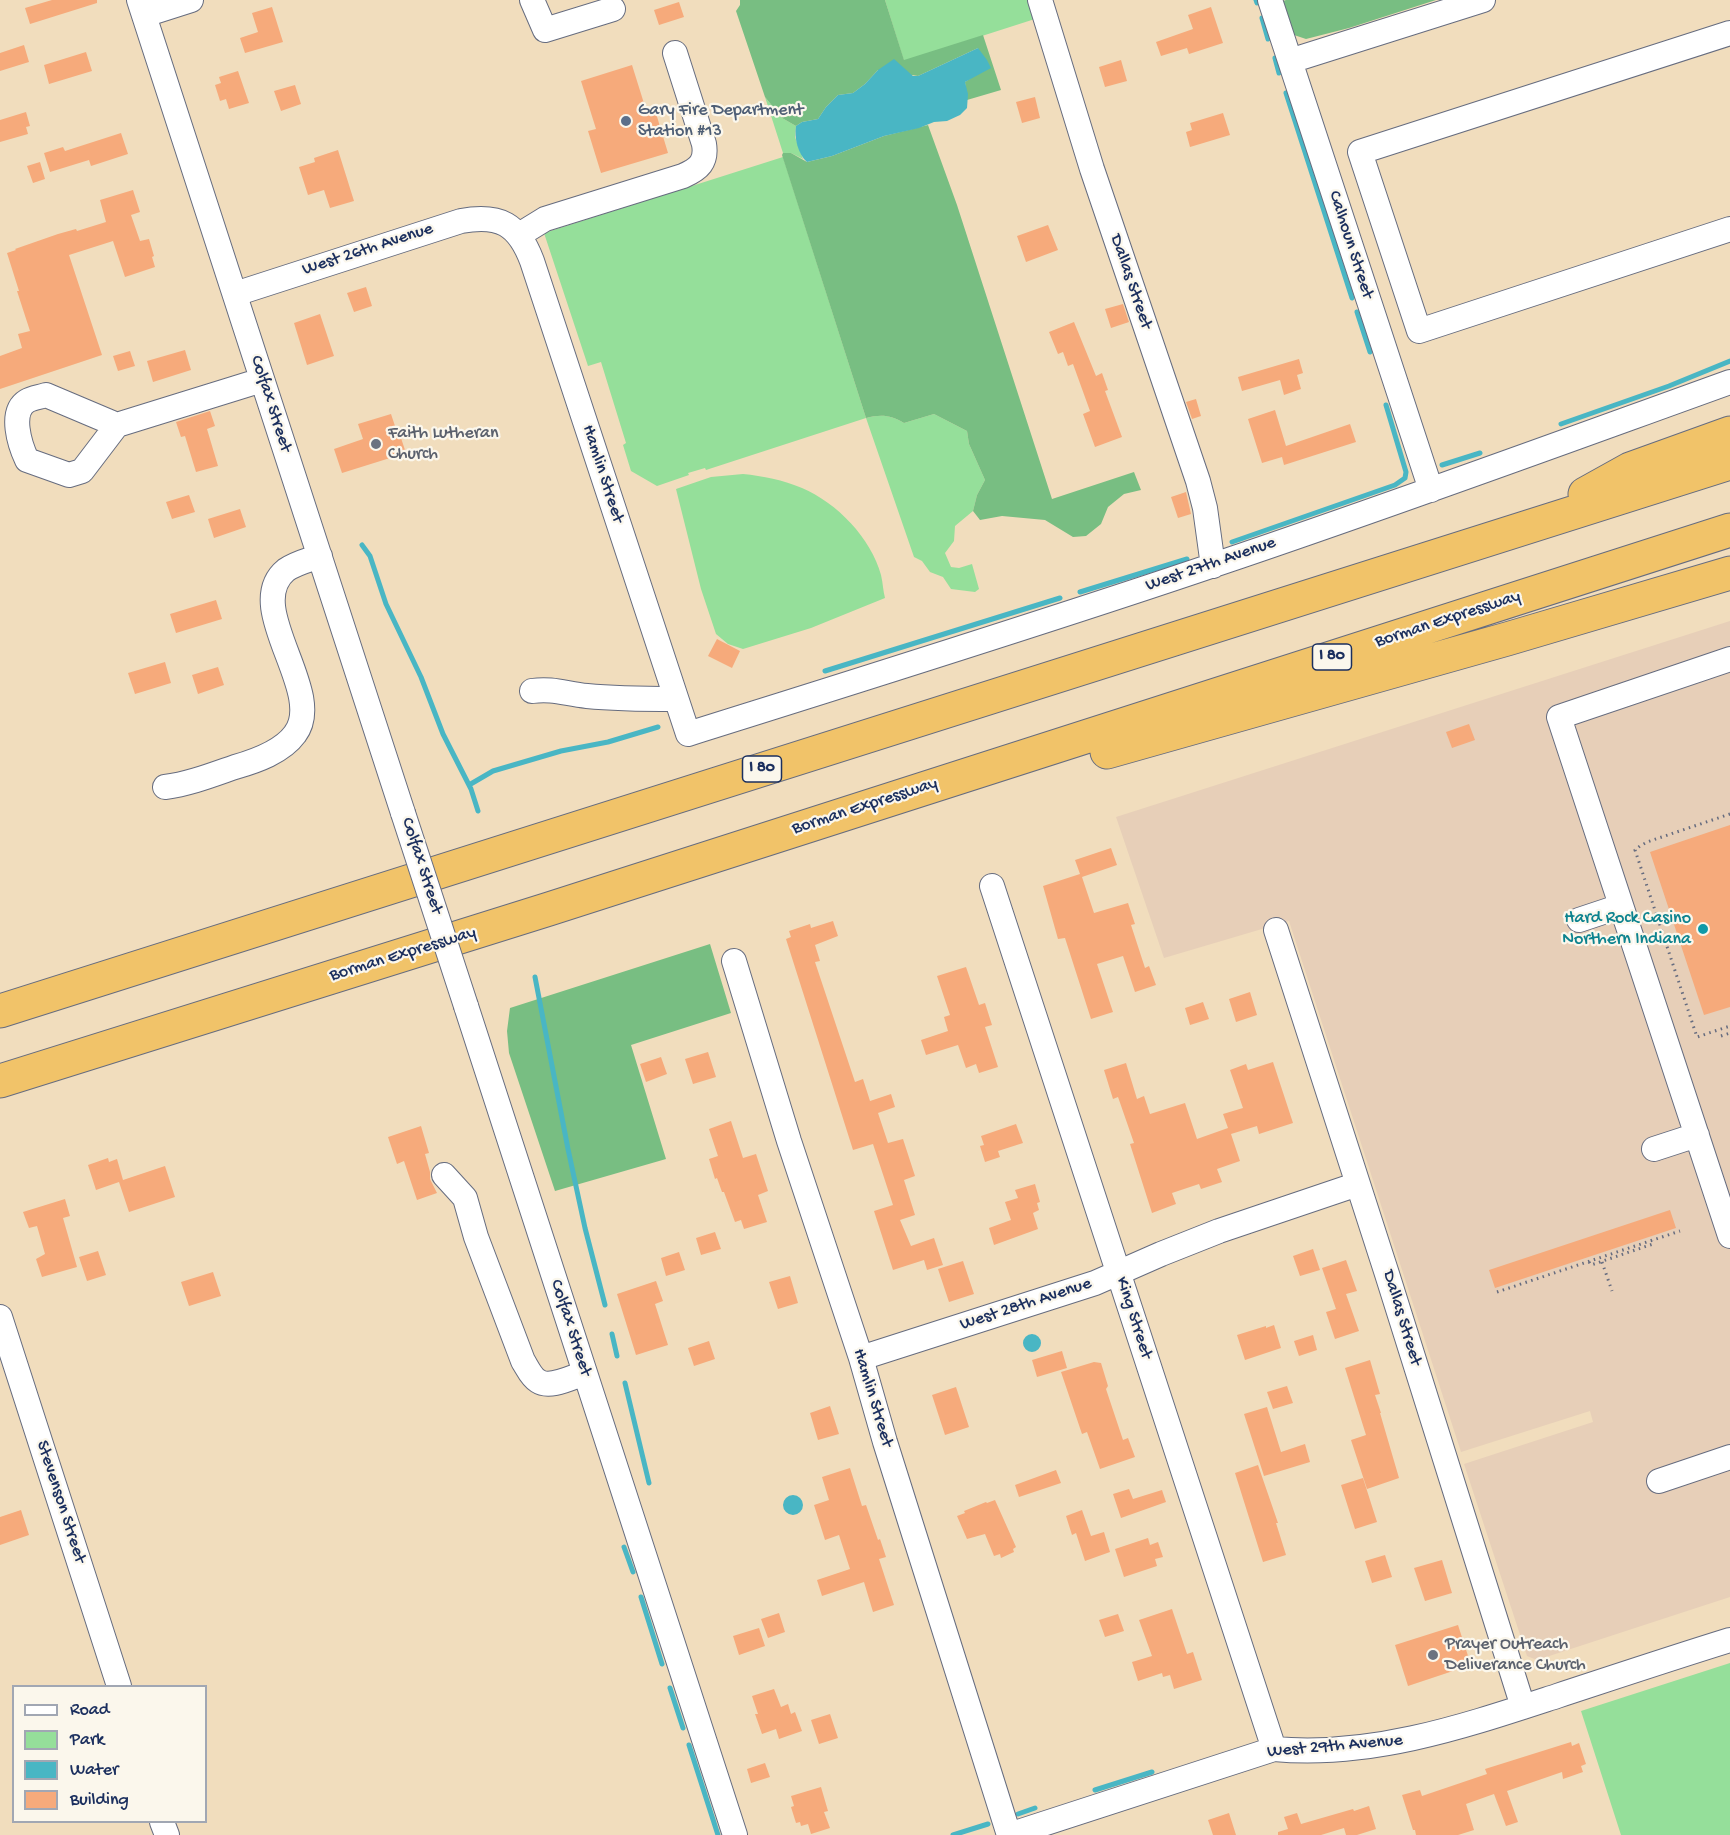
<!DOCTYPE html>
<html>
<head>
<meta charset="utf-8">
<style>
	body { margin:0 }
	#map { position:relative; width:1730px; height:1835px; overflow:hidden; background:#f1ddbd; font-family:"Gochi Hand",sans-serif }
	canvas { display:block }
	.legend { position:absolute; left:12px; top:1685px; width:195px; height:138px; box-sizing:border-box; background:#fbf7ec; border:2px solid #a1a7b3; margin:0; padding:8px 10px; list-style:none; font-size:18px; color:#1b2f5e }
	.legend li { display:flex; align-items:center; gap:12px; height:30px }
	.legend b { width:30px; border:2px solid #a1a7b3 }
</style>
</head>
<body>
<div id="map">
<canvas width="1730" height="1835"></canvas>
<ul class="legend">
<li><b style="height:8px;background:#fff"></b>Road</li>
<li><b style="height:16px;background:#95df9a"></b>Park</li>
<li><b style="height:16px;background:#49b6c4"></b>Water</li>
<li><b style="height:16px;background:#f6aa7b"></b>Building</li>
</ul>
</div>
<script>
const ctx = document.querySelector('canvas').getContext('2d');
ctx.lineJoin = 'round';
function paint(path, color) { ctx.fillStyle = color; ctx.fill(path, 'evenodd'); }
function stroke(path, color, width, dash) { ctx.strokeStyle = color; ctx.lineWidth = width; ctx.lineCap = dash ? 'butt' : 'round'; ctx.setLineDash(dash || []); ctx.stroke(path); }
function label(font, color, halo, rows, align = 'center') {
  ctx.font = font + ' "Gochi Hand",sans-serif'; ctx.lineWidth = 4.5; ctx.setLineDash([]); ctx.textBaseline = 'middle'; ctx.strokeStyle = halo; ctx.fillStyle = color; for (const [text, x, y, turn = 0] of rows) {
    ctx.save(); ctx.translate(x, y); ctx.rotate((+turn || 0) * Math.PI / 180); ctx.textAlign = isNaN(turn) ? turn : align; if (halo) ctx.strokeText(text, 0, 0); ctx.fillText(text, 0, 0); ctx.restore();
  }
}
const built = new Path2D(`
	M1730,621V1597L1537,1660L1527,1656L1464,1464L1593,1422L1590,1411L1461,1452L1289,921L1164,958L1116,817Z`);
const green = new Path2D(`
	M885,0H1032L1038,18L904,61Z
	M765,97L782,118L796,126L795,137L803,159L791,153H783Z
	M783,157L866,418C881,414 891,415 904,423L934,414L967,431L969,444L985,480L977,495L973,511L955,526L954,541L945,553L951,567L959,568L972,564L979,589L975,592L951,589L943,577L930,572L922,561L914,557L866,418L706,470L705,468L688,473L689,475L657,486L631,471L623,445L626,443L601,362L588,366L544,233Z
	M743,474C763,476 783,480 802,488C837,503 871,538 881,575C883,583 883,591 885,598L811,628L743,649L728,644L716,634L701,589L676,489L711,477Z
	M1730,1663V1835H1621L1581,1711Z`);
const forest = new Path2D(`
	M740,0H885L904,60L983,35L1001,90L967,100L965,82L980,72L978,48L918,76L878,70L865,84L853,93L838,95L826,107L818,119L802,122L796,126L782,118L765,97L736,11L740,5Z
	M1286,0H1436L1349,28L1306,39L1294,35L1283,1Z
	M928,125L957,205L1052,499L1134,472L1141,490L1124,494L1108,507L1101,524L1086,536L1073,537L1045,520L1002,516L980,520L973,511L977,495L985,480L969,444L967,431L934,414L904,423C891,415 881,414 866,418L782,155L783,153H791L807,162L832,156L884,136Z
	M710,944L731,1013L631,1045L666,1159L555,1191L509,1053L507,1031L510,1008Z`);
const water = new Path2D(`
	M978,48L987,60L991,68L965,82L968,94L967,108L960,115L947,121L934,122L919,128L884,136L832,156L807,162C798,154 794,138 796,126L802,122L818,119L826,107L838,95L853,93L865,84L878,70L894,59L913,76H918Z
	M1023 1343a9 9 0 1 1 18 0a9 9 0 1 1-18 0Z
	M783 1505a10 10 0 1 1 20 0a10 10 0 1 1-20 0Z`);
const stream = new Path2D(`
	M1256,0L1257,3
	M1262,18L1268,39
	M1275,58L1279,73
	M1286,93L1352,298
	M1357,312L1370,352
	M1561,424L1669,386L1730,361
	M1442,465L1480,453
	M1232,542L1395,485L1405,478L1406,472L1386,405
	M362,545L370,556L386,604L421,677L443,734L471,789L478,811
	M1080,592L1187,559
	M825,671L1060,598
	M469,785L493,771L561,751L608,742L658,727
	M535,977L568,1149L585,1228L605,1305
	M612,1334L617,1356
	M625,1383L649,1483
	M624,1547L633,1572
	M641,1597L662,1664
	M670,1688L683,1728
	M689,1745L718,1835
	M1095,1790L1152,1772
	M1018,1814L1035,1808
	M953,1835L988,1824`);
const building = new Path2D(`
	M52,0H97V3L30,24L25,8Z
	M679,2L684,17L659,25L654,10Z
	M272,7L283,42L245,53L240,38L258,32L252,13Z
	M1211,7L1223,43L1189,54L1187,48L1161,56L1156,42L1193,29L1188,15Z
	M24,45L29,62L0,71V53Z
	M86,52L92,71L49,84L44,65Z
	M1121,60L1127,81L1105,87L1099,67Z
	M632,65L647,113L655,110L668,153L601,173L588,131L596,129L581,81Z
	M238,71L249,103L229,109L226,99L220,101L215,85L221,83L219,77Z
	M295,85L301,104L281,111L274,91Z
	M1035,97L1040,118L1022,123L1016,102Z
	M26,112L30,126L26,127L28,134L0,142V120Z
	M1223,113L1230,135L1190,147L1186,132L1192,130L1190,123Z
	M121,133L128,154L91,166L89,160L50,172L44,153L63,147L65,151Z
	M338,150L354,201L330,208L324,190L308,195L299,167L315,162L314,158Z
	M40,162L45,179L33,183L27,166Z
	M133,190L140,212L131,215L140,241L149,239L154,256L152,257L155,267L125,277L113,241L69,255L102,355L0,389V356L22,348L18,334L30,331L17,291H19L7,253L16,250L15,249L58,234L76,229L77,231L106,222L100,200Z
	M1048,225L1058,250L1026,262L1017,236Z
	M366,287L372,306L354,312L347,293Z
	M1123,304L1129,322L1111,328L1105,309Z
	M320,314L334,356L307,365L294,323Z
	M1074,322L1096,376L1102,373L1108,390L1105,391L1122,437L1095,447L1083,414L1090,411L1073,364L1068,366L1063,352L1058,354L1049,332Z
	M185,350L191,370L153,382L147,361Z
	M130,351L135,366L118,371L113,356Z
	M1299,359L1303,373L1297,375L1301,389L1284,395L1280,380L1242,391L1238,377Z
	M1196,399L1201,416L1192,419L1186,402Z
	M1275,410L1286,446L1350,424L1356,442L1284,465L1282,457L1262,463L1248,419Z
	M210,411L215,426L207,429L218,466L196,472L185,436L181,437L176,422Z
	M391,414L396,429H398L406,453L342,473L334,449L363,439L358,424Z
	M1186,492L1191,514L1178,518L1171,497Z
	M189,495L195,512L172,519L166,502Z
	M240,509L246,527L214,538L208,519Z
	M216,600L222,619L176,633L170,614Z
	M717,639L740,651L732,668L708,656Z
	M165,662L171,683L135,694L128,673Z
	M218,667L224,685L198,694L192,675Z
	M1469,724L1475,740L1452,748L1446,732Z
	M1730,825V1007L1704,1015L1650,852Z
	M1111,848L1117,865L1082,877L1094,913L1128,903L1135,924L1131,925L1145,968L1149,966L1156,985L1135,992L1123,956L1097,964L1113,1012L1091,1019L1065,938L1058,939L1043,886L1080,874L1075,860Z
	M833,921L838,936L815,945L820,961L815,962L855,1082L863,1079L870,1101L891,1094L895,1107L878,1113L888,1143L903,1139L915,1176L904,1180L915,1215L900,1220L911,1246L934,1238L943,1265L927,1270L924,1260L893,1270L874,1211L893,1205L873,1144L853,1150L786,939L791,937L789,931L810,924L811,928Z
	M966,967L979,1005L985,1003L992,1025L985,1027L998,1067L979,1073L976,1064L966,1068L958,1045L926,1055L921,1040L948,1031L944,1017L950,1015L937,976Z
	M1250,992L1257,1015L1236,1022L1229,999Z
	M1203,1002L1209,1019L1190,1025L1185,1008Z
	M708,1052L716,1077L693,1084L685,1059Z
	M661,1057L667,1074L646,1082L640,1064Z
	M1273,1062L1293,1123L1259,1134L1257,1126L1231,1134L1240,1161L1217,1169L1222,1182L1201,1189L1199,1184L1172,1193L1176,1204L1152,1213L1130,1144L1134,1143L1118,1097L1113,1099L1104,1070L1126,1063L1137,1099L1144,1096L1150,1114L1185,1103L1197,1139L1228,1128L1223,1114L1243,1108L1230,1070L1246,1064L1248,1070Z
	M731,1121L743,1158L756,1154L768,1191L758,1195L767,1222L744,1229L741,1220L735,1222L724,1192H722L717,1178L715,1179L709,1159L718,1156L709,1129Z
	M1016,1124L1023,1143L998,1151L1000,1157L985,1162L980,1146L984,1145L981,1136Z
	M421,1126L429,1153L425,1154L430,1172V1179L437,1193L417,1200L404,1161L397,1164L388,1137Z
	M108,1158L109,1162L117,1159L123,1180L165,1166L175,1197L129,1212L119,1182L96,1190L88,1165Z
	M1035,1184L1040,1202L1037,1203L1039,1210L1033,1213L1038,1229L994,1245L989,1228L1011,1220L1005,1202L1018,1198L1015,1190Z
	M65,1199L70,1216L63,1218L77,1267L42,1277L36,1259L45,1254L37,1226L29,1228L23,1212Z
	M1670,1210L1676,1228L1495,1288L1489,1270Z
	M715,1232L721,1249L701,1255L696,1238Z
	M1313,1249L1320,1270L1300,1276L1293,1256Z
	M98,1251L106,1275L87,1281L79,1257Z
	M679,1252L685,1270L666,1276L661,1258Z
	M1346,1260L1357,1291L1346,1294L1359,1331L1335,1339L1326,1312L1336,1309L1322,1268Z
	M963,1261L974,1294L949,1302L938,1269Z
	M213,1272L221,1296L189,1306L181,1282Z
	M790,1276L798,1303L778,1309L769,1282Z
	M656,1281L663,1301L655,1304L668,1345L636,1355L617,1294Z
	M1274,1325L1281,1348L1245,1360L1237,1335L1266,1326V1328Z
	M1313,1335L1317,1350L1299,1356L1294,1341Z
	M709,1341L715,1359L694,1366L688,1348Z
	M1062,1351L1067,1368L1037,1377L1032,1360Z
	M1370,1360L1380,1394L1375,1395L1381,1413H1380L1399,1478L1367,1489L1351,1440L1366,1435L1345,1368Z
	M1094,1362L1101,1363L1108,1386L1106,1389L1123,1440L1128,1438L1135,1457L1100,1469L1087,1432L1082,1434L1061,1372Z
	M1287,1386L1293,1403L1273,1409L1267,1392Z
	M956,1387L969,1427L945,1435L932,1395Z
	M830,1406L839,1434L818,1440L810,1413Z
	M1267,1407L1281,1452L1305,1444L1310,1462L1264,1476L1244,1414Z
	M1258,1465L1278,1523H1276L1286,1555L1263,1562L1235,1473Z
	M850,1468L862,1506L866,1505L878,1540L880,1539L886,1557L879,1559L894,1605L873,1612L864,1582L822,1596L817,1580L850,1569L839,1535L825,1540L814,1505L829,1500L822,1477Z
	M1056,1470L1061,1483L1019,1497L1015,1485Z
	M1363,1478L1377,1522L1355,1529L1341,1485Z
	M1129,1489L1133,1499L1162,1490L1166,1502L1121,1518L1113,1494Z
	M995,1500L1016,1547L1013,1549L1014,1552L1001,1558L1000,1554L994,1556L985,1534L967,1539L957,1516L965,1513L964,1511L986,1502L987,1503Z
	M21,1510L29,1535L0,1545V1517Z
	M1082,1510L1091,1536L1104,1532L1110,1552L1085,1561L1076,1533L1072,1535L1066,1516Z
	M1148,1538L1150,1545L1158,1542L1163,1557L1155,1559L1157,1566L1124,1577L1115,1549Z
	M1385,1555L1392,1577L1372,1583L1365,1561Z
	M1442,1560L1452,1593L1425,1601L1414,1568Z
	M1172,1609L1187,1654L1193,1652L1202,1680L1174,1689L1170,1675L1163,1677L1162,1673L1138,1681L1132,1662L1152,1656L1139,1620Z
	M779,1613L785,1632L768,1638L761,1619Z
	M1118,1614L1124,1631L1105,1637L1099,1620Z
	M1458,1625L1471,1665L1408,1686L1395,1645Z
	M759,1628L765,1646L739,1655L733,1636Z
	M774,1689L781,1707L788,1704L791,1714L795,1712L802,1731L779,1739L776,1729L762,1734L755,1714H758L752,1696Z
	M830,1714L838,1738L819,1744L811,1720Z
	M1571,1742L1572,1746L1579,1743L1586,1764L1581,1766L1583,1772L1563,1779L1562,1772L1507,1791L1518,1822L1506,1826L1494,1794L1466,1804L1474,1830L1458,1835H1416L1415,1830H1413L1402,1795L1420,1790L1422,1796L1487,1774L1485,1769Z
	M765,1763L770,1777L751,1783L747,1769Z
	M821,1787L828,1811L824,1812L830,1828L811,1834L808,1824L801,1826L800,1822L796,1823L791,1807L794,1806L791,1796Z
	M1369,1806L1376,1829L1357,1835H1346L1344,1828L1321,1835H1278V1832L1288,1829L1284,1817L1297,1813L1301,1824L1353,1809L1354,1811Z
	M1229,1813L1236,1835H1213L1208,1820Z`);
const path = new Path2D(`
	M1730,814L1647,842L1640,846L1635,850L1697,1037L1730,1026
	M1721,1036L1730,1033
	M1589,1262L1591,1265L1653,1244L1652,1241
	M1602,1262L1612,1291
	M1497,1292L1680,1231`);
const minor = new Path2D(`
	M139,0L403,813
	M532,0L545,30L613,9
	M1040,0L1092,169L1198,481L1205,508L1213,566
	M1270,0L1431,490
	M144,15L191,0
	M1730,33L1360,152L1419,331L1730,229
	M1290,61L1483,0
	M519,235L545,219L683,176C699,169 707,162 704,144L675,53
	M235,294L461,221C500,214 518,224 532,261L688,734C863,679 1040,624 1214,565C1387,507 1558,444 1730,382
	M117,425L82,471L69,475L27,460C20,445 9,412 27,401C32,398 40,397 46,395L117,425L262,380
	M1730,659L1559,717L1730,1236
	M532,691C553,688 566,694 587,696C617,699 646,699 676,699
	M165,787C189,784 212,775 235,767C256,761 282,752 295,734C327,692 241,607 286,570C296,563 309,560 320,556
	M992,886L1274,1749
	M1579,920L1621,906
	M1276,930L1387,1274L1523,1707
	M734,961L789,1141L861,1358L885,1442L1009,1835
	M466,1006L735,1835
	M1654,1149L1697,1135
	M444,1175L465,1198L476,1237L523,1361C527,1367 531,1377 538,1381C550,1389 572,1377 585,1373
	M0,1317L119,1686
	M861,1358L1095,1283L1161,1254L1219,1231L1358,1184
	M1659,1481L1730,1457
	M162,1822L167,1835
	M1009,1835L1274,1749C1372,1758 1465,1726 1557,1696C1615,1677 1672,1658 1730,1640`);
const highway = new Path2D(`
	M1585,494L1630,469L1730,433
	M1107,752L1507,639L1730,573
	M0,1011L1730,463
	M0,1081L549,909L1730,530`);
const minorBridge = new Path2D(`
	M403,813L466,1006`);
const markers = [
	[626,121,6,"#5c6f8a"],
	[376,444,6,"#6b7280"],
	[1703,929,6,"#0f9aa8"],
	[1433,1655,6,"#6b7280"]
];
const shields = [
	[1332,657,39],
	[762,769,39]
];
const shieldNames = [
	["I 80",1332,657],
	["I 80",762,769]
];
const serviceNames = [
	["Gary Fire Department",638,111],
	["Station #13",638,132]
];
const streetNames = [
	["Calhoun Street",1350,245,72],
	["West 26th Avenue",368,250,-18],
	["Dallas Street",1130,282,71],
	["Colfax Street",270,404,72],
	["Hamlin Street",602,474,72],
	["West 27th Avenue",1211,565,-19],
	["Borman Expressway",1448,620,-18],
	["Borman Expressway",865,807,-18],
	["Colfax Street",421,866,72],
	["Borman Expressway",403,955,-17],
	["West 28th Avenue",1026,1305,-18],
	["King Street",1133,1318,72],
	["Dallas Street",1401,1318,73],
	["Colfax Street",570,1328,72],
	["Hamlin Street",872,1398,73],
	["Stevenson Street",60,1502,72],
	["West 29th Avenue",1335,1747,-5]
];
const worshipNames = [
	["Faith Lutheran",388,434],
	["Church",388,455],
	["Prayer Outreach",1445,1645],
	["Deliverance Church",1445,1666]
];
const cultureNames = [
	["Hard Rock Casino",1691,919],
	["Northern Indiana",1691,940]
];
paint(built, '#e7cfb8');
paint(green, '#95df9a');
paint(forest, '#78be82');
paint(water, '#49b6c4');
stroke(stream, '#49b6c4', 5);
paint(building, '#f6aa7b');
stroke(minor, '#666c7f', 26);
stroke(highway, '#666c7f', 35);
stroke(path, '#666c7f', 3, [1.5, 4.5]);
stroke(minor, '#fff', 24);
stroke(highway, '#f1c369', 33);
stroke(minorBridge, '#666c7f', 26, []);
stroke(minorBridge, '#fff', 24);
for (const [x, y, r, color] of markers) { const dot = new Path2D(); dot.arc(x, y, r, 0, 2 * Math.PI); ctx.fillStyle = color; ctx.fill(dot); stroke(dot, '#fbf7ec', 2); }
for (const [x, y, w] of shields) { const box = new Path2D(); box.roundRect(x - w / 2, y - 13, w, 26, 4.5); ctx.fillStyle = '#fbf7ec'; ctx.fill(box); stroke(box, '#1b2f5e', 1.5); }
label('bold 16px', '#1b2f5e', null, shieldNames);
label('18px', '#4e5e75', '#fbf7ec', serviceNames, 'left');
label('18px', '#1b2f5e', '#fbf7ec', streetNames);
label('18px', '#5b616d', '#fbf7ec', worshipNames, 'left');
label('18px', '#0d838f', '#fbf7ec', cultureNames, 'right');
</script>
</body>
</html>
